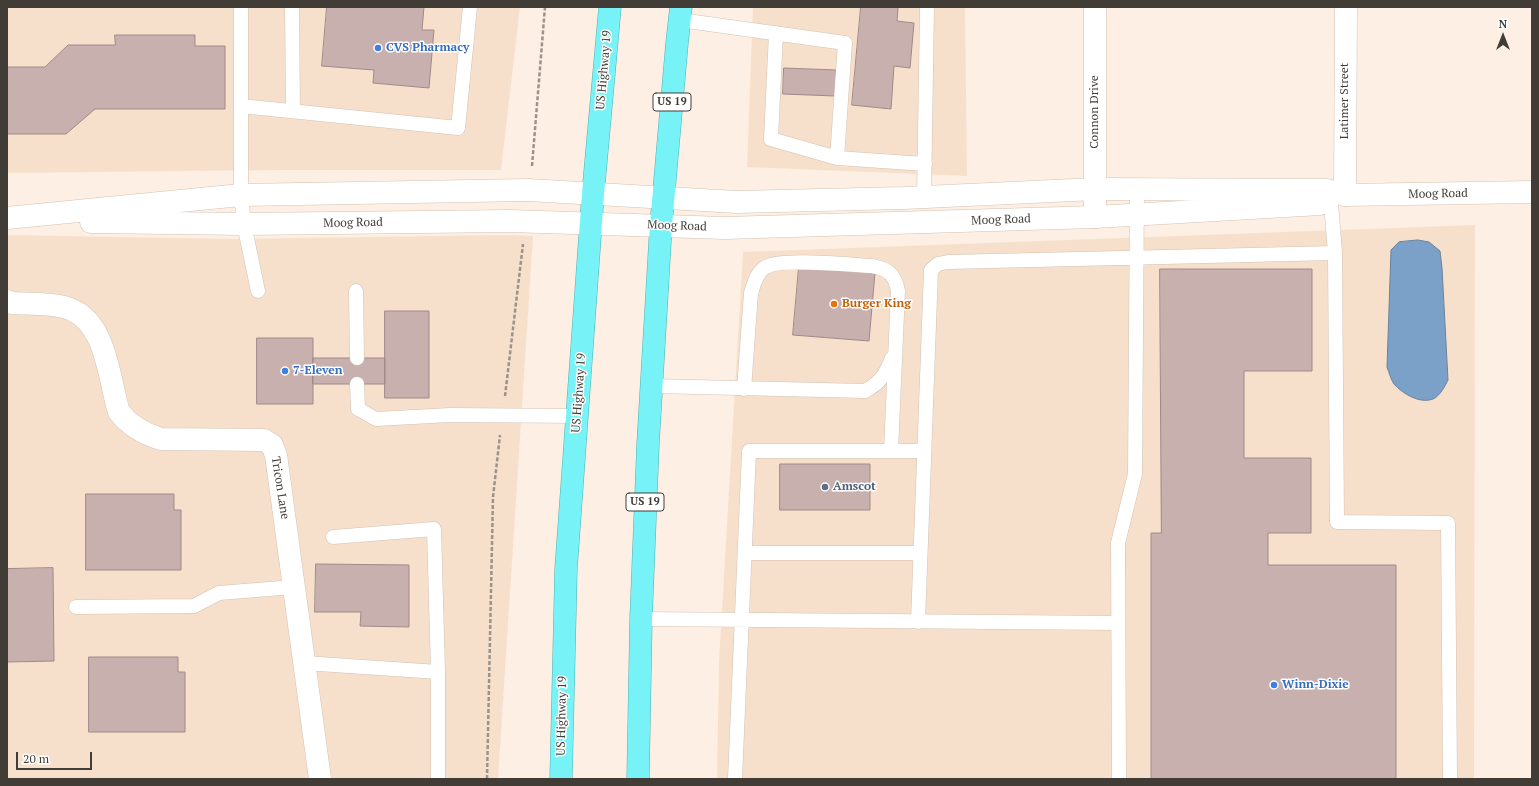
<!DOCTYPE html>
<html>
<head>
<meta charset="utf-8">
<style>
	body { margin:0 }
	#map { position:relative; width:1539px; height:786px; overflow:hidden; background:#fdefe3; font-family:"PT Serif",serif }
	canvas { display:block }
	.frame { position:absolute; inset:0; border:8px solid #423c36; pointer-events:none }
	.north { position:absolute; left:1483px; top:16px; width:40px; height:40px; -webkit-text-stroke:3px #fff; paint-order:stroke; rotate:0deg; font-size:11px; font-weight:700; line-height:16px; text-align:center; color:#423c36 }
	.north::after { content:''; display:block; margin:auto; width:14px; height:18px; background:#423c36; clip-path:polygon(50% 0,100% 100%,50% 72%,0 100%) }
	.scale { position:absolute; left:16px; top:752px; width:76px; height:18px; box-sizing:border-box; border:2px solid #423c36; border-top:0; padding-left:5px; font-size:12px; line-height:14px; white-space:nowrap; color:#423c36; -webkit-text-stroke:3px #fff; paint-order:stroke }
</style>
</head>
<body>
<div id="map">
<canvas width="1539" height="786"></canvas>
<div class="frame"></div>
<div class="north">N</div>
<div class="scale">20 m</div>
</div>
<script>
const ctx = document.querySelector('canvas').getContext('2d');
ctx.lineJoin = 'round';
function paint(path, color) { ctx.fillStyle = color; ctx.fill(path, 'evenodd'); }
function stroke(path, color, width, dash) { ctx.strokeStyle = color; ctx.lineWidth = width; ctx.lineCap = dash ? 'butt' : 'round'; ctx.setLineDash(dash || []); ctx.stroke(path); }
function label(font, color, halo, rows, align = 'center') {
  ctx.font = font + ' "PT Serif",serif'; ctx.lineWidth = 3; ctx.setLineDash([]); ctx.textBaseline = 'middle'; ctx.strokeStyle = halo; ctx.fillStyle = color; for (const [text, x, y, turn = 0] of rows) {
    ctx.save(); ctx.translate(x, y); ctx.rotate((+turn || 0) * Math.PI / 180); ctx.textAlign = isNaN(turn) ? turn : align; if (halo) ctx.strokeText(text, 0, 0); ctx.fillText(text, 0, 0); ctx.restore();
  }
}
const built = new Path2D(`
	M7,7H520L501,170H276L7,173Z
	M753,7H965L967,176L747,167Z
	M1475,225L1474,779H717L719,661L743,252Z
	M7,235L231,239L508,235L533,236L498,779H7Z`);
const water = new Path2D(`
	M1418,240L1429,242L1440,251L1442,268L1448,380C1445,386 1440,396 1433,399C1420,404 1403,394 1394,384C1391,380 1389,372 1387,367L1391,250L1399,242Z`);
const building = new Path2D(`
	M327,7H424L422,30H434L429,88L373,83L374,70L322,66Z
	M861,7H898L897,21L914,23L910,68L894,66L891,109L852,105Z
	M115,35H195V46H225V109H95L66,134H7V67H45L68,45H115Z
	M784,68L836,70L835,96L783,94Z
	M799,267L875,273L869,341L793,335Z
	M1160,269H1312V371H1244V458H1311V533H1268V565H1396V779H1151V533H1161Z
	M385,311H429V398H385Z
	M257,338H313V404H257Z
	M313,358H385V384H313Z
	M780,464H870V510H780Z
	M86,494H174V510H181V570H86Z
	M316,564L409,565V627L360,626L361,612H315Z
	M53,568L54,661L7,662V569Z
	M89,657H178V672H185V732H89Z`);
const path = new Path2D(`
	M532,166L545,7
	M505,396L523,244
	M487,779L493,497L500,435`);
const service = new Path2D(`
	M241,7V195L244,224L258,291
	M292,7L293,111
	M680,20L845,43L837,158L925,164
	M776,33L771,139L837,158
	M241,106L458,128L470,7
	M924,197L927,7
	M1335,253L1337,522L1448,523L1450,779
	M356,291L357,358
	M357,384L358,409L376,419L450,415L577,416
	M652,386L865,391C880,383 886,374 892,358
	M744,389L751,293C754,284 756,274 764,268C778,257 851,265 872,266C888,269 895,274 898,291L891,451
	M745,553H920
	M76,607L194,606L219,593L294,587
	M641,619L1118,623
	M918,622L931,270L938,264L948,262L1335,253L1331,203
	M304,663L438,672L434,529L333,537
	M438,779V672
	M735,779L749,451H924
	M1119,779L1118,543L1135,474L1137,190`);
const minor = new Path2D(`
	M1345,195L1346,7
	M1095,217V7
	M7,301L12,303C29,304 47,303 64,307C107,318 108,377 119,412C130,426 144,434 161,439L264,440L272,445L276,455L320,779`);
const tertiary = new Path2D(`
	M7,218L241,195L528,190L737,202L904,198L1095,189L1327,190L1345,195L1532,192
	M91,222L244,224L510,221L725,228L1095,217L1320,204`);
const trunk = new Path2D(`
	M561,779L566,569L593,194L610,7
	M638,779L641,619L648,444L661,225L677,43L681,7`);
const markers = [
	[378,48,4,"#3f7fe0"],
	[834,304,4,"#e8710a"],
	[285,371,4,"#3f7fe0"],
	[825,487,4,"#5c6f8a"],
	[1274,685,4,"#3f7fe0"]
];
const shields = [
	[672,102,38],
	[645,502,38]
];
const shieldNames = [
	["US 19",672,102],
	["US 19",645,502]
];
const shopNames = [
	["CVS Pharmacy",386,48],
	["7-Eleven",293,371],
	["Winn-Dixie",1282,685]
];
const streetNames = [
	["US Highway 19",604,70,-85],
	["Latimer Street",1345,101,-90],
	["Connon Drive",1095,112,-90],
	["Moog Road",1438,194,-1],
	["Moog Road",1001,220,-2],
	["Moog Road",353,223,-1],
	["Moog Road",677,226,2],
	["US Highway 19",579,393,-86],
	["Tricon Lane",280,488,81],
	["US Highway 19",562,716,-89]
];
const foodNames = [
	["Burger King",842,304]
];
const serviceNames = [
	["Amscot",833,487]
];
paint(built, '#f7e0cb');
paint(water, '#7ba1c8');
stroke(water, '#6a839c', 1);
paint(building, '#c8b0ae');
stroke(building, '#a08a88', 1);
stroke(service, '#d2c2b3', 15);
stroke(minor, '#d2c2b3', 23);
stroke(tertiary, '#d2c2b3', 23);
stroke(trunk, '#4eb1b2', 23);
stroke(path, '#9c9289', 2.5, [4, 2]);
stroke(service, '#fff', 14);
stroke(minor, '#fff', 22);
stroke(tertiary, '#fff', 22);
stroke(trunk, '#77f3f7', 22);
for (const [x, y, r, color] of markers) { const dot = new Path2D(); dot.arc(x, y, r, 0, 2 * Math.PI); ctx.fillStyle = color; ctx.fill(dot); stroke(dot, '#fff', 1.5); }
for (const [x, y, w] of shields) { const box = new Path2D(); box.roundRect(x - w / 2, y - 9, w, 18, 3); ctx.fillStyle = '#fff'; ctx.fill(box); stroke(box, '#423c36', 1); }
label('bold 11px', '#423c36', null, shieldNames);
label('bold 12px', '#366cbe', '#fff', shopNames, 'left');
label('12px', '#423c36', '#fff', streetNames);
label('bold 12px', '#c56008', '#fff', foodNames, 'left');
label('bold 12px', '#4e5e75', '#fff', serviceNames, 'left');
</script>
</body>
</html>
